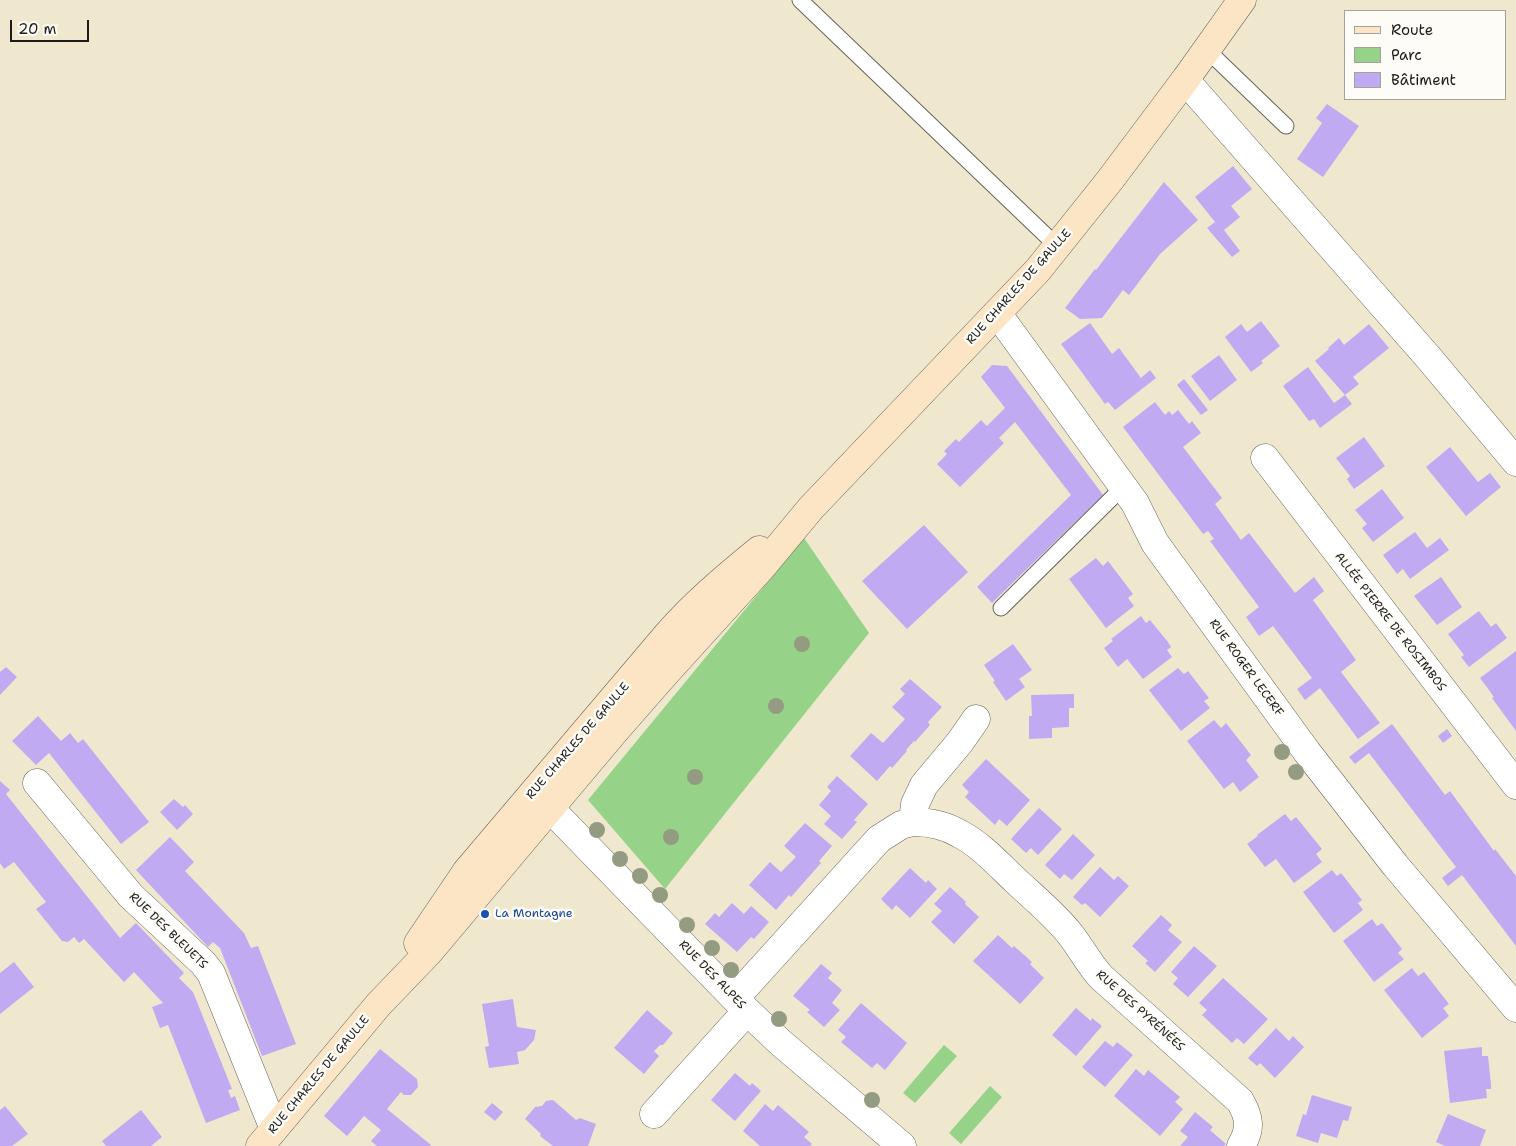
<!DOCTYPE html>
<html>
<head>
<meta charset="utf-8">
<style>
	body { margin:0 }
	#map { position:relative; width:1516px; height:1146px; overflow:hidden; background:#efe8ce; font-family:"Shantell Sans",sans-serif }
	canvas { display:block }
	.legend { position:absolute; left:1344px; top:10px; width:162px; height:90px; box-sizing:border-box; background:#fdfcf7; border:1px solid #a3a29f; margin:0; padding:6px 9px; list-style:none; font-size:15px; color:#1c1c1c }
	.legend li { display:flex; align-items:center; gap:10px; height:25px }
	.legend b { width:25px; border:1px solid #a3a29f }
	.scale { position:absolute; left:10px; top:20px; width:79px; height:22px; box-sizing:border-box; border:2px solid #1c1c1c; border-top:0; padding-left:6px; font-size:15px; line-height:18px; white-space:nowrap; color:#1c1c1c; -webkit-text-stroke:4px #fdfcf7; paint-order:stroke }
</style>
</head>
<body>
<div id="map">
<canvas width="1516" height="1146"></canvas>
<ul class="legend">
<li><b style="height:6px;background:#fce5c4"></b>Route</li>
<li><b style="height:14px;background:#96d388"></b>Parc</li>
<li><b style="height:14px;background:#c0aaf2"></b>Bâtiment</li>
</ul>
<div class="scale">20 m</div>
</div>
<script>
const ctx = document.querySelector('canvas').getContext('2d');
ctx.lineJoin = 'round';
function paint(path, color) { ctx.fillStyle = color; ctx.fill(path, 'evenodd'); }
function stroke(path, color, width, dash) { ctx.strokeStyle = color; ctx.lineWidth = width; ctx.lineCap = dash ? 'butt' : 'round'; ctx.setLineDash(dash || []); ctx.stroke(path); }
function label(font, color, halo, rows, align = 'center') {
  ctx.font = font + ' "Shantell Sans",sans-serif'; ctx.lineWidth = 5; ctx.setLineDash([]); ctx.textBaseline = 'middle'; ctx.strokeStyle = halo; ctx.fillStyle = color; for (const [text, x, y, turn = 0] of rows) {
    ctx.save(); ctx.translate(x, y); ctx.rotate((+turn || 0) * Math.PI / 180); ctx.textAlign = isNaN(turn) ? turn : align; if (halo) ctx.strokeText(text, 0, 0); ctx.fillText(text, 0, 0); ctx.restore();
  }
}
const green = new Path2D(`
	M804,538L869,633L665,889L588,800Z
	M944,1045L957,1056L915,1103L903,1093Z
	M990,1086L1002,1097L961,1144L949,1133Z`);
const building = new Path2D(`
	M1327,104L1359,126L1323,177L1297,159L1322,123L1316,118Z
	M1233,166L1252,189L1231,206L1240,217L1224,230L1240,251L1232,257L1207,228L1215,222L1195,197Z
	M1164,182L1198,220L1160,254L1129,295L1123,290L1102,318L1080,319L1065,308L1095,269L1096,270Z
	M1261,321L1280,346L1261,361L1263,363L1251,372L1225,337L1241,324L1247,332Z
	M1090,323L1112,354L1119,348L1141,378L1150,370L1156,378L1115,410L1108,402L1105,404L1061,344Z
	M1369,324L1389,348L1353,377L1359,384L1345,395L1352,404L1320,428L1314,419L1309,421L1283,386L1308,367L1334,403L1345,395L1315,361L1329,349L1328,348L1339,338L1344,345Z
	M1219,355L1237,380L1210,401L1191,376Z
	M992,365L1007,366L1103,495L992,603L977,587L1071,495L1015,422L999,438L1004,443L960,487L937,464L947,454L944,451L956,439L959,442L981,420L987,426L1005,408L981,377Z
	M1184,379L1208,410L1201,415L1177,385Z
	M1155,402L1165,415L1169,411L1172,415L1178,410L1189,424L1192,421L1201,433L1183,447L1222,498L1215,504L1241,540L1249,533L1295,593L1314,577L1324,591L1313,600L1356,660L1341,672L1380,723L1358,739L1320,688L1305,700L1297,689L1312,678L1273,626L1259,636L1246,617L1259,607L1210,541L1214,539L1208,531L1203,534L1123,427Z
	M1364,437L1385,466L1354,489L1347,479L1350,476L1336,458Z
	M1450,447L1478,482L1490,473L1501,487L1466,516L1426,467Z
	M1382,489L1404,518L1373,542L1362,528L1367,524L1355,510Z
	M924,525L968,572L907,629L862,581Z
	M1415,532L1427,548L1440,538L1449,550L1410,579L1403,569L1397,574L1383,555Z
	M1096,558L1103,566L1108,561L1133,594L1128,598L1134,606L1106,628L1069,579Z
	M1441,577L1462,607L1437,625L1414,596Z
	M1479,611L1491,627L1496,623L1507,638L1469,667L1461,657L1464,655L1448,634Z
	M1141,616L1146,623L1150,620L1168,642L1171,647L1167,650L1172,657L1143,679L1127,659L1118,667L1104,648L1113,641L1111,639Z
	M1013,644L1032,670L1019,679L1025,687L1006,701L993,682L995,681L984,665Z
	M1516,651V731L1492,698L1494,697L1480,678Z
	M6,667L17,677L0,695V672Z
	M1178,668L1184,674L1188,671L1191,675L1209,698L1204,701L1210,708L1181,731L1149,690Z
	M910,679L942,707L928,722L930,725L915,742L914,741L906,750L907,751L892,768L890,766L877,781L850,756L871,733L883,743L905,719L892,707L905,694L900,689Z
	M1074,694V708H1069V727L1052,728V738L1029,739V716H1032L1031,695Z
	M38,716L61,741L70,733L78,743L83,739L149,822L121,844L49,753L36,765L12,741Z
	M1214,720L1221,728L1226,723L1251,755L1246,760L1259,777L1240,792L1233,782L1224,789L1187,741Z
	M1392,724L1445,795L1450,791L1494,851L1495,849L1516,876V946L1462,875L1448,886L1442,878L1456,867L1369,753L1355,764L1349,757Z
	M1447,729L1452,736L1443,743L1438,736Z
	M986,759L1030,800L1007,826L999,819L995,825L965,797L969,792L962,785Z
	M837,776L868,804L854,820L857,822L842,839L824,824L831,816L819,805L831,791L827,787Z
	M0,781L10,790L6,794L120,938L136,923L184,973L179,978L193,992L232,1089L228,1090L231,1098L235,1096L240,1110L206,1123L168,1025L160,1028L152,1007L163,1003L134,972L124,982L84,939L79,943L74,937L68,942L62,941L36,909L46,902L14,862L4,869L0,863Z
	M174,799L183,807L185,805L193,814L177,830L160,812Z
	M1039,808L1062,829L1038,855L1031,848L1026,853L1011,839Z
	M1285,814L1291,821L1296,817L1322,849L1316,854L1322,862L1294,883L1276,859L1265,867L1247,844L1258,836L1257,835Z
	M805,823L832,846L819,861L821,863L791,897L789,895L776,910L749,885L770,862L781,872L796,857L784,846Z
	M1073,834L1095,855L1072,880L1064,874L1060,879L1045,865Z
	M170,837L194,862L185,871L244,933L251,948L258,946L296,1044L262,1056L220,948L213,942L208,947L136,870Z
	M1100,867L1114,880L1118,876L1129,886L1100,917L1085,903L1082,905L1073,897Z
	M910,868L926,883L928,880L937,889L910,918L896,905L892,910L881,899Z
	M1332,870L1337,876L1341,873L1362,900L1358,903L1363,910L1334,933L1303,892Z
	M950,887L966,902L965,904L979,917L954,944L931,922L942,911L934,904Z
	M732,903L744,914L751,906L769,922L754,939L751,937L737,952L705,924L715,913L719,917Z
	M1161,915L1172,925L1168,930L1182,942L1155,972L1145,963L1148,961L1132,946Z
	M1372,919L1377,926L1382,923L1385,927L1402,949L1398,953L1404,959L1374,982L1343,941Z
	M998,935L1012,948L1014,946L1032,962L1030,964L1044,978L1020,1004L973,961Z
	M1194,946L1217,966L1188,997L1173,984L1178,978L1171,972Z
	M14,962L34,987L0,1014V973Z
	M821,964L832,973L828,978L842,990L832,1003L840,1010L824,1027L807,1012L810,1010L793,996Z
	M1412,968L1418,976L1424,972L1449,1004L1443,1008L1449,1016L1422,1038L1384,990Z
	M1223,978L1268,1019L1244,1044L1237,1038L1232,1043L1202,1015L1207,1010L1199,1003Z
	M513,999L517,1027L536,1030L534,1040L525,1050L517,1052L519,1064L489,1068L485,1047L489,1046L482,1004Z
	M861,1003L907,1043L885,1070L877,1063L872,1068L841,1042L846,1037L838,1030Z
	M1076,1008L1091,1021L1092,1018L1102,1026L1076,1056L1052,1035Z
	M647,1010L673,1033L663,1045H660L654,1051L659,1056L644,1074L614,1048Z
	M1276,1028L1289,1041L1293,1036L1304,1047L1275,1078L1260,1063L1257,1066L1248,1058Z
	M1105,1041L1113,1047L1117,1042L1133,1055L1105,1087L1082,1067Z
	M1482,1047V1056H1488L1491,1084V1089H1486L1487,1098L1450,1103L1444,1051Z
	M380,1049L417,1079L418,1087L411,1095H404L401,1092L387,1109L431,1145L430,1146H377L371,1141L381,1130L364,1116L347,1136L324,1116Z
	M1136,1069L1144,1076L1148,1070L1180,1097L1175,1102L1183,1109L1160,1136L1114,1096Z
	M735,1073L750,1086L752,1083L761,1091L735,1121L711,1100Z
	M1312,1095L1352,1107L1348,1121L1343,1120L1337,1138L1321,1133L1318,1143L1296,1136L1303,1114L1306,1115Z
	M553,1100L576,1120L580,1118L596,1124L588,1146H553L540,1136L541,1134L525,1119L535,1107L542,1106L546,1101Z
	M492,1103L503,1112L495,1121L484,1112Z
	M765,1104L773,1111L778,1105L809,1132L804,1137L812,1144L810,1146H760L743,1131Z
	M5,1106L28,1134L12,1146H0V1110Z
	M141,1110L162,1137L151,1146H106L102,1141Z
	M1195,1112L1213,1127L1210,1130L1226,1144L1224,1146H1180L1188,1137L1180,1131Z
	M1448,1114L1486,1130L1480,1146H1445L1436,1142Z`);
const lane = new Path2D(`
	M800,0L1058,247
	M1207,50L1286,126
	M1001,608L1123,487`);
const street = new Path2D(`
	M1185,80L1428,357L1516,462
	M997,313L1135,503L1155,543L1307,752L1395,865L1516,1008
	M1265,458L1516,785
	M37,783L131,896L203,963L211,973L274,1129
	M534,792L747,1011L781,1043L902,1146
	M913,822C930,822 945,825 960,834C981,845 998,864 1015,880C1034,898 1054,914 1070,934C1081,948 1089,964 1101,977L1240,1101C1250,1118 1251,1129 1241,1146
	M735,998L879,839L901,825L913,822L915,804L924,785L960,742L976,719
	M654,1114L747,1011`);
const secondary = new Path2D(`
	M418,943L466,872L667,635C695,603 726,577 759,550
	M260,1146L379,1004L429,952L615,731L664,675L762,567L811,508L1038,270L1110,180L1185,80L1242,0`);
const trees = [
	[802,644],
	[776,706],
	[1282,752],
	[1296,772],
	[695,777],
	[597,830],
	[671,837],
	[620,859],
	[640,876],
	[660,895],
	[687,925],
	[712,948],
	[731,970],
	[779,1019],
	[872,1100]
];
const markers = [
	[485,914,5,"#1a4fb4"]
];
const streetNames = [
	["RUE CHARLES DE GAULLE",1019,287,-48],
	["ALLÉE PIERRE DE ROSIMBOS",1390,622,52],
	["RUE ROGER LECERF",1246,668,54],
	["RUE CHARLES DE GAULLE",578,741,-49],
	["RUE DES BLEUETS",168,931,44],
	["RUE DES ALPES",712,975,46],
	["RUE DES PYRÉNÉES",1140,1011,42],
	["RUE CHARLES DE GAULLE",319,1075,-50]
];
const transitNames = [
	["La Montagne",495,914]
];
paint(green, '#96d388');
paint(building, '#c0aaf2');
stroke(lane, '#66635a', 17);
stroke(street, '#66635a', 29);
stroke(secondary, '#66635a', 29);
stroke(lane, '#fff', 15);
stroke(street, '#fff', 28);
stroke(secondary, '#fce5c4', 28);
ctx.fillStyle = '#939b81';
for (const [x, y] of trees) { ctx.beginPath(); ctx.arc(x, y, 8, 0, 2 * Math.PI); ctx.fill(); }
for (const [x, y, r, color] of markers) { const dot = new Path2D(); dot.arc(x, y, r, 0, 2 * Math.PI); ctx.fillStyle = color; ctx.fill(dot); stroke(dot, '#fdfcf7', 2); }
label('12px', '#1c1c1c', '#fdfcf7', streetNames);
label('12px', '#164399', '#fdfcf7', transitNames, 'left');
</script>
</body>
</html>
